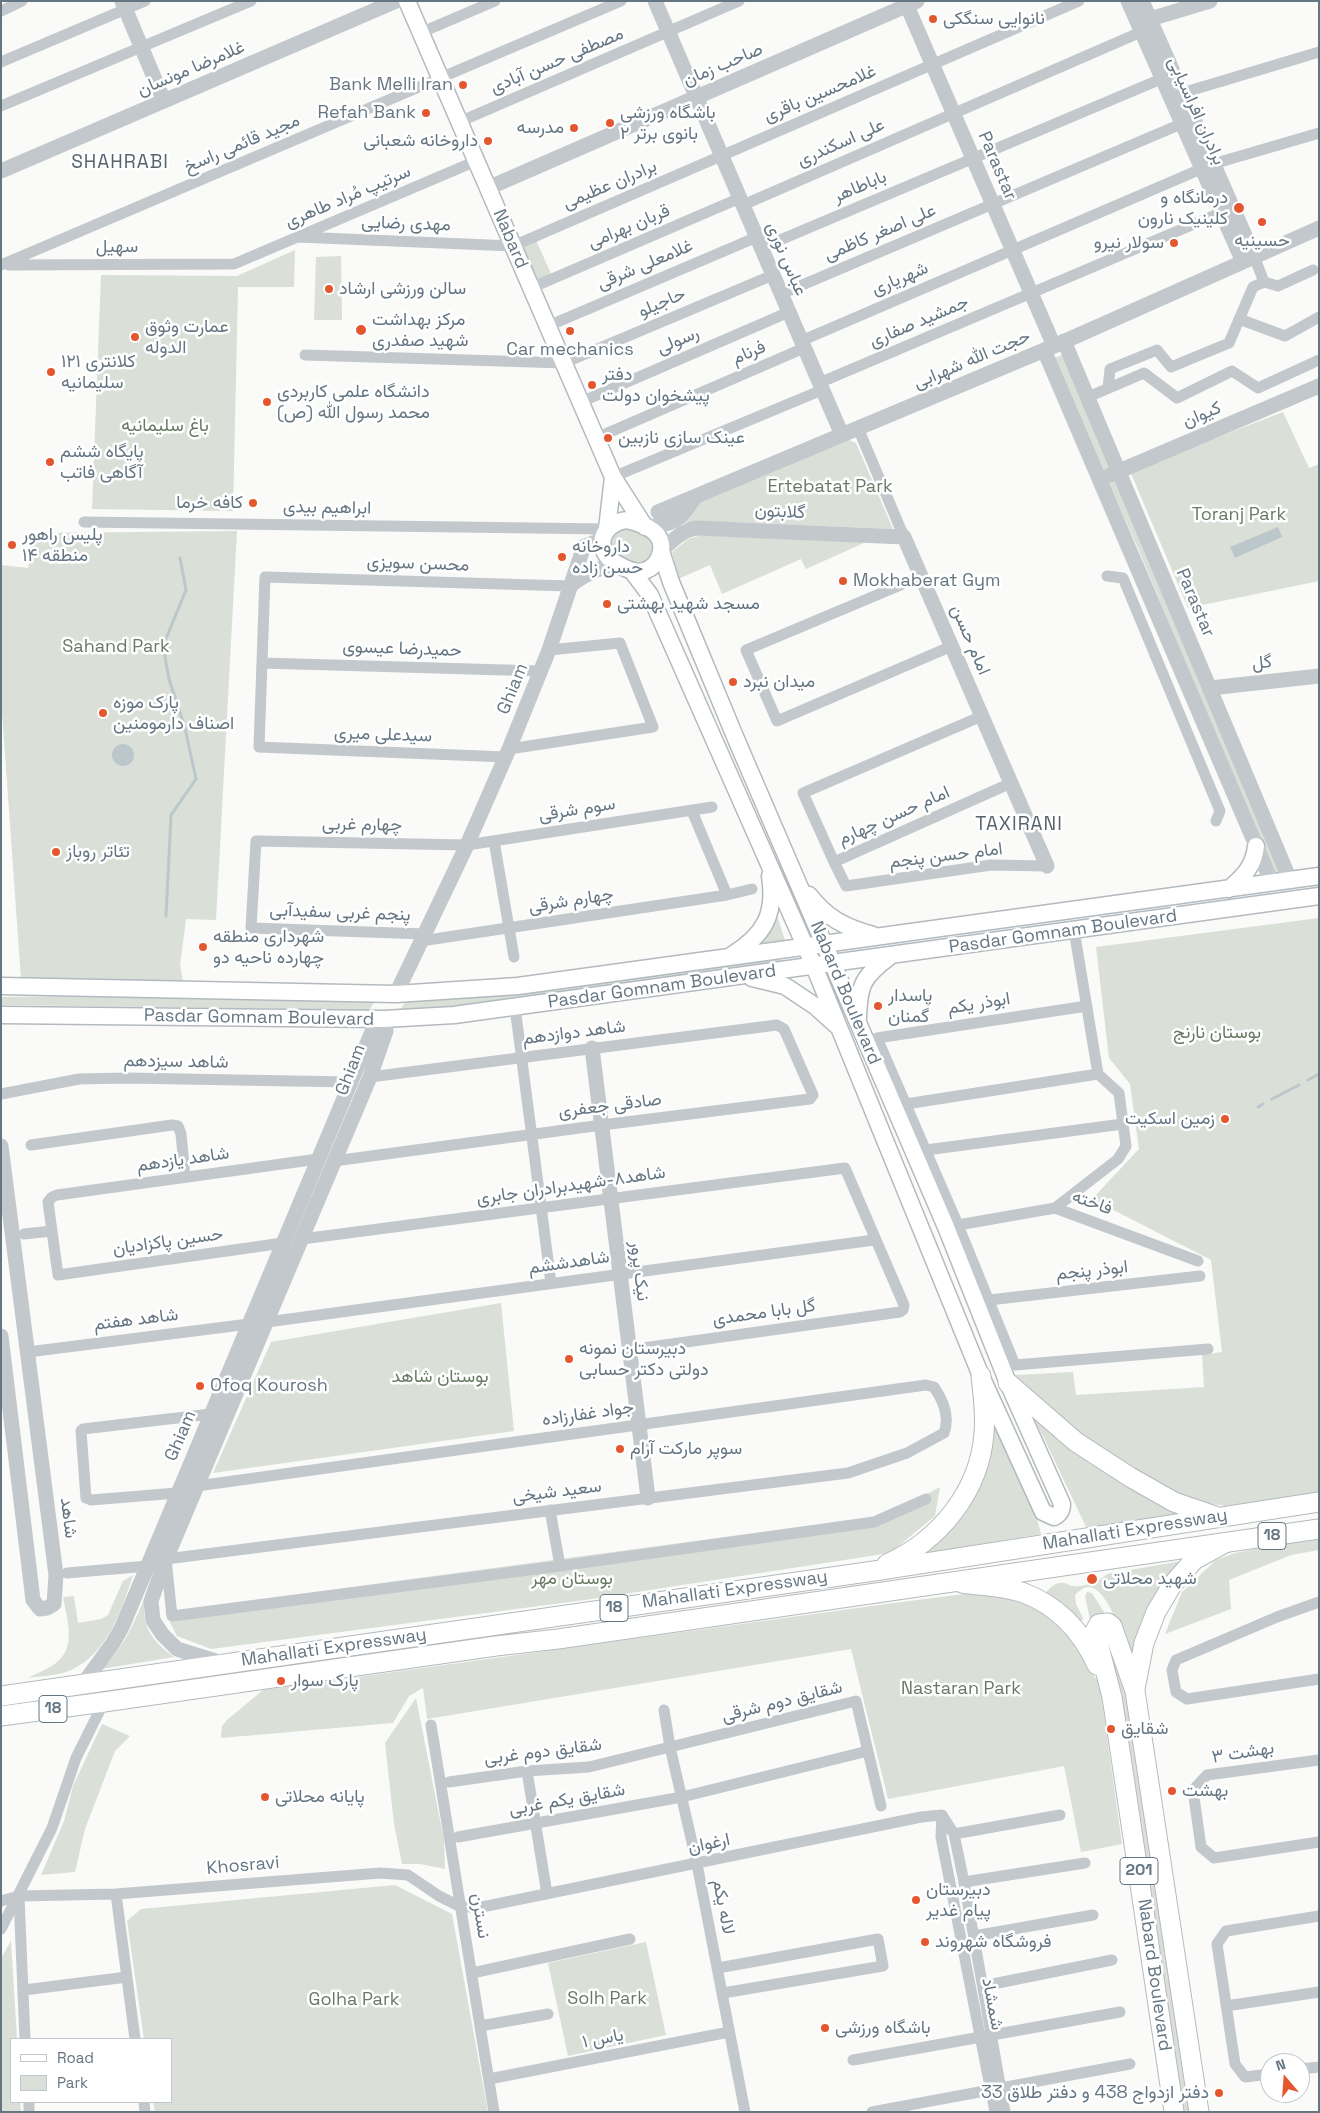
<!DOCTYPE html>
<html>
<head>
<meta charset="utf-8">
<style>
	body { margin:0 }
	#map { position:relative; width:1320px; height:2113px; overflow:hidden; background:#fafaf8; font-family:"Space Grotesk",sans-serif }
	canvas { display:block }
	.frame { position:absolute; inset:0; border:2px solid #657683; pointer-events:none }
	.legend { position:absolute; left:10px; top:2038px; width:162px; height:65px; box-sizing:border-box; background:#fff; border:1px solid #c1c8cd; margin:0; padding:6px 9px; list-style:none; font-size:15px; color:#657683 }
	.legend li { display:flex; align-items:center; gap:10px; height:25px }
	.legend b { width:25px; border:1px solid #c1c8cd }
	.north { position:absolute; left:1260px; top:2053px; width:50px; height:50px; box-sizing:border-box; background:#fff; border:1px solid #c1c8cd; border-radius:50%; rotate:342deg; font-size:14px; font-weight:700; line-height:20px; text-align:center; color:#657683 }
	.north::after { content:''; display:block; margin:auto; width:18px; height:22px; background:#e4572e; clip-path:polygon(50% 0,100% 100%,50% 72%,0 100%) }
</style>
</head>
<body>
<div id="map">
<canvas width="1320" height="2113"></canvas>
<div class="frame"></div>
<ul class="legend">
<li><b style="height:6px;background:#fff"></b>Road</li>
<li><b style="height:14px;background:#dadfd7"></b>Park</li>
</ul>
<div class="north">N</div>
</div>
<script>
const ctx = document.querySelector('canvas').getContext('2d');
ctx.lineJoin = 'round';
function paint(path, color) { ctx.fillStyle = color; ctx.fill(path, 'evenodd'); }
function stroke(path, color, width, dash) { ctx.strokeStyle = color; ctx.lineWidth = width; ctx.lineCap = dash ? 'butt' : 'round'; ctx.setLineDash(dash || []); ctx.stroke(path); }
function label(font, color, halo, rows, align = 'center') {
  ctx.font = font + ' "Space Grotesk",Vazirmatn,sans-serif'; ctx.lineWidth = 5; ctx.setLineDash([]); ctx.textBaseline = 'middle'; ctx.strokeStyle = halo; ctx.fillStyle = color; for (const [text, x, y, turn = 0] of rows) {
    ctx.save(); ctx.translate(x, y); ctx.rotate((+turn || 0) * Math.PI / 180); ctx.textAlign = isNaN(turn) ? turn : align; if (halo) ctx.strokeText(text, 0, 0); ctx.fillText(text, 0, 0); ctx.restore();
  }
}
const green = new Path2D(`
	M536,240L552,276L534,284L518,248Z
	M295,250L294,287H238L233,511L92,509L101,275L237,276Z
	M341,256L342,320H314L316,257Z
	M1062,355L1111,468L1103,472L1054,358Z
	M1283,412L1309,468L1319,464V581L1188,608L1130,471Z
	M844,438L856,443L893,529L729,522L683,524L695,508L697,500Z
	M1117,479L1282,871L1273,874L1137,546L1108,482Z
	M628,528C634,530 641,531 646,536C655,544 655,559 642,563C619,569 593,532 628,528Z
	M237,531L216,920L186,919L180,965L183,981L21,979L1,698V565L28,568L34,533Z
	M699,536H716L866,542L806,569L801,559L722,594L710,565L678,579L672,552L688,539Z
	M774,907L786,943L752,948Z
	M1319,918V1492L1226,1506L1186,1500L1103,1453L1033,1396L1015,1375L1073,1372L1076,1395L1204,1387L1202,1355L1222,1352L1211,1260L1092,1199L1139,1149L1130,1084L1109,1058L1096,947Z
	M776,959L786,961L739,974L398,1014L406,1000Z
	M88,996L353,1000L375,1002L367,1012L295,1009L1,1005V997Z
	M501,1303L514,1431L213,1473L271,1342Z
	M1024,1402L1191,1513L1087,1529L1042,1434Z
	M991,1413L1037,1518L1041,1534L915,1555L956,1519Z
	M940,1487L935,1516L890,1553L585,1600L211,1649L177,1636L165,1612L889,1515Z
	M1319,1536V1550L1291,1555L1229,1580L1231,1609L1165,1634L1182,1592L1216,1560L1235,1553Z
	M1187,1560L1132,1665C1127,1650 1107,1578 1084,1588C1081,1589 1077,1593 1075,1595L1076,1604L1083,1618L1082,1621L1077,1620L1045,1594C1050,1587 1056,1582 1065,1583C1068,1584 1070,1586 1073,1586C1082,1588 1100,1581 1107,1574Z
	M133,1575C121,1613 105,1660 63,1673C52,1676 39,1676 28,1678C37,1673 48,1669 56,1663C77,1647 67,1619 63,1597L74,1596L78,1623L101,1619L108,1615L123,1581Z
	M997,1592L1041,1608L1073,1638L1100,1686L1122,1844L1081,1852L1064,1766L888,1799L851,1649L427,1719L423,1688L409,1696L393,1723L221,1738L222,1726L227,1720L263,1690L886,1604L972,1593Z
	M1087,1592L1092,1593L1107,1617L1091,1624L1085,1596Z
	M145,1597C141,1626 151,1640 174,1657L101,1669C125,1646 132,1627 145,1597Z
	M1106,1635L1129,1698L1191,2112H1183L1121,1693Z
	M416,1698L444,1840L445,1869L420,1864H402L394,1824L385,1743Z
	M102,1724L130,1736L115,1751L85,1829L75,1872L41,1875L64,1821L73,1786Z
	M395,1885L452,1914L488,2112H155L153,2102H171V2039H144L127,1921L141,1909Z
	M11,1941L17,2039H11V2102H20L21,2112H1V1958Z
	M646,1942L666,2035L568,2056L548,1963Z`);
const water = new Path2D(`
	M1278,527L1282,537L1235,558L1230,547Z
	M112 755a11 11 0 1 1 22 0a11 11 0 1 1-22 0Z`);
const stream = new Path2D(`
	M166,916L171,815L196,779L185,728L169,679L163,646L186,590L180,558
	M1308,1080L1319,1074
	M1272,1099L1299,1085
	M1258,1107L1263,1104`);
const minor = new Path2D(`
	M1,11L22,1
	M420,33L495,1
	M1,62L145,1
	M1182,93L1319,52
	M1,106L251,1
	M459,122L739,1
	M1213,164L1319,133
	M743,205L1141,32
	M298,237L513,246L1079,1
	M761,248L1161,79
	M1254,256L1264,282
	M1,265L621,1
	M9,265L234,264L476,161
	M531,288L740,198
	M781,294L1181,124
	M1239,319L1285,336L1319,317
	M548,326L757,237
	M801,341L1201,169
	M305,355L564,363L773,275
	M819,383L1220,213
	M1108,388L1110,369L1157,350L1171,367L1229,343L1253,287L1264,282L1278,286L1313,270
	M1088,397L1144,373L1177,398L1232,371L1258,388L1319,360
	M581,402L789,312
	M858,428L904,537
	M596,438L804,348
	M613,477L822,390
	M84,522L607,529
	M922,576L746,650L777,721L952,646
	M1107,576L1123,578L1220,811L1216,821
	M262,663L540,671
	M982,716L803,793L834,862L1011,783
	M509,749L653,727L620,643L549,650
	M506,757L259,747L265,577L570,586
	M692,811L727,895
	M494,841L514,957
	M834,862L846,886L991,865L1047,866
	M425,934L251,928L256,841L467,845L712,807
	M421,941L727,895L752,889
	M1087,1006L877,1038L958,1225L1015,1365L1208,1349
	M516,1015L551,1283
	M1,1094L79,1079L127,1078L350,1082
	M906,1104L1098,1074
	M31,1145L172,1125L178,1126L181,1134L185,1177
	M926,1150L1123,1124
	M334,1161L602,1125L810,1099L813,1095L784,1029L777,1025L370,1077
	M1055,1208L1198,1261
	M958,1225L1055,1208L1118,1159L1126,1146L1119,1093L1098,1074L1074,930
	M24,1234L52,1231
	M302,1239L845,1168L904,1305L903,1310L900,1312L629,1350
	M283,1243L58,1275L48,1202L52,1197L57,1195L318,1159
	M989,1300L1200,1276
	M267,1322L874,1240
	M28,1352L249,1324
	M197,1486L926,1385L934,1387C943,1400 950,1417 944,1433L907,1453L848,1473L166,1559L172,1616L560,1566L550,1510
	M177,1493L91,1500L86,1498L81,1431L83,1429L211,1414
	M560,1566L874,1522L926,1499
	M67,1573L148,1566
	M1319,1602L1277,1617L1176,1660L1172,1670L1176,1692L1187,1699L1319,1679
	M664,1710L670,1747L697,1864L745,2112
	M431,1725L494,2112
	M1319,1760L1207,1775L1193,1790L1201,1847L1214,1858L1319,1842
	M527,1771L547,1894
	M449,1782L527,1771L589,1767L856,1701L881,1806
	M942,1815L941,1837L995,2112
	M954,1834L1060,1815
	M458,1837L682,1797L868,1751
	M964,1882L1085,1863
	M116,1894L135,2039
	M19,1897L25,2039
	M1,1901L19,1896L116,1894L380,1873L408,1875L439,1896L461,1907H482L921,1817L942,1815L954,1834L964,1882L1005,2112
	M1,1929L52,1828L76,1758L104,1702
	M974,1936L1093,1915
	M718,1968L878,1939L883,1966L723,1993
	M472,1973L630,1939
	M983,1986L1112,1960
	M24,1990L127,1977
	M1226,2006L1319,1992
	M480,2026L548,2014
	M853,2060L1120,2012
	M1300,2069L1319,2067
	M1270,2074L1245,2077L1235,2064L1217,1944L1226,1931L1319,1916
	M489,2079L724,2033
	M29,2102V2112
	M144,2102L145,2112
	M872,2112L1130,2064`);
const tertiary = new Path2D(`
	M122,1L164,101
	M655,1L842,435
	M905,1L1054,346
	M1128,1L1243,262
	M1142,1L1254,256
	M1150,19L1210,1
	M1,171L396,1
	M488,188L917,1
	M1064,341L1290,880
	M1044,350L1272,883
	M1110,475L1319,386
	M658,512L1054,346L1319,228
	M645,527C674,524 680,522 695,497
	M661,551C672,541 681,531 696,528L904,537L1047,866
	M570,586C582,576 604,564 620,565
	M1210,688L1319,676
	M396,994L467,845L509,749L549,650L584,546L604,539
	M592,1048L648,1498
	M1,1146L56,1575L54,1604L47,1608L40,1609L33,1600L1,1336
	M83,1684L113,1643L122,1627L374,1027L384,1019L386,1031L370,1077L166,1559L151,1601L153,1620L162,1634L177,1649L222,1663`);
const secondary = new Path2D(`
	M407,1L613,477
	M627,520C635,522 646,525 653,531C668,542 661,566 644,571C637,573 632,571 625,568C620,565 613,563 609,558C593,541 608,522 627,520Z
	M607,529L613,477L645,527
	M632,571L650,595L814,966L981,1376L1043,1512L1054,1517C1060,1514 1062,1511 1062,1504L1008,1383L946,1227L736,739L671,582L661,551
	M1229,889C1244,876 1254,866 1256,846
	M809,895C827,918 844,927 873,935
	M732,955C764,935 776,915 770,876
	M752,978L785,986L815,1006L836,1025
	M1,986L396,994L518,986L1319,876
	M1,1015L384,1019L454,1015L1319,896
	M858,1018C859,986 862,977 889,957`);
const primary = new Path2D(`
	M962,1583C982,1586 1005,1586 1024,1593C1058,1606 1082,1632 1097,1665
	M1135,1689L1144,1643L1156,1612L1172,1585L1194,1560L1225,1543
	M1174,2112L1112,1697L1095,1631L1099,1624L1108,1623L1112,1626L1135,1691L1199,2112`);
const trunk = new Path2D(`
	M1008,1383L1076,1442L1130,1477L1174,1502L1215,1516
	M887,1564C939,1541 980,1491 984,1433C986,1414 983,1395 981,1376
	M1,1696L874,1571L1319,1502
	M1,1716L104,1702L496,1646L558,1639L1319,1529`);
const markers = [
	[933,19,5,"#e4572e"],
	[463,85,5,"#e4572e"],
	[426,113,5,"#e4572e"],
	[610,123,5,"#e4572e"],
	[574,128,5,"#e4572e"],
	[488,141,5,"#e4572e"],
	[1239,208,6,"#e4572e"],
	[1262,222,5,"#e4572e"],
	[1174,243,5,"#e4572e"],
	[329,289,5,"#e4572e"],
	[361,330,6,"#e4572e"],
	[570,331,5,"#e4572e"],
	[135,337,5,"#e4572e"],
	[51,372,5,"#e4572e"],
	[592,385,5,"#e4572e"],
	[267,402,5,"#e4572e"],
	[608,438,5,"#e4572e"],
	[50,462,5,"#e4572e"],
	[253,503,5,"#e4572e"],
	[12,545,5,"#e4572e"],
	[562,557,5,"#e4572e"],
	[843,581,5,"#e4572e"],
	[607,604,5,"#e4572e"],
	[733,682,5,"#e4572e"],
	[103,713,5,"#e4572e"],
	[56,852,5,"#e4572e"],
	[203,947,5,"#e4572e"],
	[878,1006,5,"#e4572e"],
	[1225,1119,5,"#e4572e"],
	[569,1359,5,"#e4572e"],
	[200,1386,5,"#e4572e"],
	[620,1449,5,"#e4572e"],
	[1092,1579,6,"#e4572e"],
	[281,1681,5,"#e4572e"],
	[1111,1729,5,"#e4572e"],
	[1172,1791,5,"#e4572e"],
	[265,1797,5,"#e4572e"],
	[916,1900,5,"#e4572e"],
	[925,1942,5,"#e4572e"],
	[825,2028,5,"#e4572e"],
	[1219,2093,5,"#e4572e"]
];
const shields = [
	[1272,1536,28],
	[614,1608,28],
	[53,1709,28],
	[1139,1871,38]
];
const shieldNames = [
	["18",1272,1536],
	["18",614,1608],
	["18",53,1709],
	["201",1139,1871]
];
const poiNames = [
	["نانوایی سنگکی",943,19],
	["Bank Melli Iran",453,85,"right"],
	["Refah Bank",416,113,"right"],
	["باشگاه ورزشی",620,113],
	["بانوی برتر ۲",620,134],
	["مدرسه",564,128,"right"],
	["داروخانه شعبانی",478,141,"right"],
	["درمانگاه و",1228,198,"right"],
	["کلینیک نارون",1228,219,"right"],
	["حسینیه",1262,241,"center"],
	["سولار نیرو",1164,243,"right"],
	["سالن ورزشی ارشاد",339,289],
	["مرکز بهداشت",372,320],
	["شهید صفدری",372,341],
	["عمارت وثوق",145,327],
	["الدوله",145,348],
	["Car mechanics",570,350,"center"],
	["كلانتری ١٢١",61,362],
	["سلیمانیه",61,383],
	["دفتر",602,375],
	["پیشخوان دولت",602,396],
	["دانشگاه علمی کاربردی",277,392],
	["محمد رسول الله (ص)",277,413],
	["عینک سازی نازبین",618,438],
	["پایگاه ششم",60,452],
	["آگاهی فاتب",60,473],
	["کافه خرما",243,503,"right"],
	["پلیس راهور",22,535],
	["منطقه ۱۴",22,556],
	["داروخانه",572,547],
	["حسن زاده",572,568],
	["Mokhaberat Gym",853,581],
	["مسجد شهید بهشتی",617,604],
	["میدان نبرد",743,682],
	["پارک موزه",113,703],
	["اصناف دارمومنین",113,724],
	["تئاتر روباز",66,852],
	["شهرداری منطقه",213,937],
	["چهارده ناحیه دو",213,958],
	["پاسدار",888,996],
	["گمنان",888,1017],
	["زمین اسکیت",1215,1119,"right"],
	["دبیرستان نمونه",579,1349],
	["دولتی دکتر حسابی",579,1370],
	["Ofoq Kourosh",210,1386],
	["سوپر مارکت آرام",630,1449],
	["شهید محلاتی",1103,1579],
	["پارک سوار",291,1681],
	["شقایق",1121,1729],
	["بهشت",1182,1791],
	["پایانه محلاتی",275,1797],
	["دبیرستان",926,1890],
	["پیام غدیر",926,1911],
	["فروشگاه شهروند",935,1942],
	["باشگاه ورزشی",835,2028],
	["دفتر ازدواج 438 و دفتر طلاق 33",1209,2093,"right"]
];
const streetNames = [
	["مصطفی حسن آبادی",557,61,-23],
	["صاحب زمان",723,65,-23],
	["غلامرضا مونسان",191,69,-23],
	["غلامحسین باقری",820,94,-23],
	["برادران افراسیابی",1196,111,66],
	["علی اسکندری",841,143,-24],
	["مجید قائمی راسخ",242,144,-23],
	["Parastar",997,166,67],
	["برادران عظیمی",610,185,-23],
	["باباطاهر",860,187,-23],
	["سرتیپ مُراد طاهری",348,197,-23],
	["مهدی رضایی",406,224,2],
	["قربان بهرامی",629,227,-23],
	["علی اصغر کاظمی",880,233,-23],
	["Nabard",510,239,67],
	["سهیل",117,247],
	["عباس نوری",786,259,67],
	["غلامعلی شرقی",645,265,-23],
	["شهریاری",900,279,-23],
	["حاجیلو",662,303,-23],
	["جمشید صفاری",919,322,-23],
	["رسولى",678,341,-23],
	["فرنام",749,353,-23],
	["حجت الله شهرابی",972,360,-23],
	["کیوان",1202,415,-23],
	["ابراهیم بیدی",327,508,1],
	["گلابتون",780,512,3],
	["محسن سویزی",418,564,2],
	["Parastar",1195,603,67],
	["امام حسن",970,640,67],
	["حمیدرضا عیسوی",402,649,2],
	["گل",1262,663,-6],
	["Ghiam",513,689,-68],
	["سیدعلی میری",383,735,2],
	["سوم شرقی",577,810,-9],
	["امام حسن چهارم",894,816,-24],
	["چهارم غربی",362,825,1],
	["امام حسن پنجم",946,856,-7],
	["چهارم شرقی",571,901,-9],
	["پنجم غربی سفیدآبی",340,913,2],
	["Pasdar Gomnam Boulevard",1063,932,-8],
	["Pasdar Gomnam Boulevard",662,987,-8],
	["Nabard Boulevard",845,993,67],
	["ابوذر یکم",979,1004,-9],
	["Pasdar Gomnam Boulevard",259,1018,1],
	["شاهد دوازدهم",574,1033,-7],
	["شاهد سیزدهم",176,1062,1],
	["Ghiam",351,1070,-69],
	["صادقی جعفری",610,1106,-7],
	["شاهد یازدهم",183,1160,-8],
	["شاهد۸-شهیدبرادران جابری",571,1186,-8],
	["فاخته",1092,1203,20],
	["حسین پاکزادیان",168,1242,-8],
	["شاهدششم",569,1263,-8],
	["نیک پرور",639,1271,83],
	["ابوذر پنجم",1092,1271,-6],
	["گل بابا محمدی",764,1313,-8],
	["شاهد هفتم",136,1320,-7],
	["جواد غفارزاده",588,1414,-8],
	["Ghiam",181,1436,-67],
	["سعید شیخی",557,1492,-7],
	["شاهد",68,1518,83],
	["Mahallati Expressway",1135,1530,-9],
	["Mahallati Expressway",735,1590,-8],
	["Mahallati Expressway",334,1648,-8],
	["شقایق دوم شرقی",782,1702,-14],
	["شقایق دوم غربی",543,1752,-7],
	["بهشت ۳",1243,1753,-9],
	["شقایق یکم غربی",567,1800,-10],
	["ارغوان",709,1844,-12],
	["Khosravi",243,1866,-5],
	["لاله یکم",723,1907,79],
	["نسترن",480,1916,81],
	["Nabard Boulevard",1154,1975,82],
	["شمشاد",992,2004,79],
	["یاس ۱",603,2039,-11]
];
const parkNames = [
	["باغ سلیمانیه",165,426],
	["Ertebatat Park",830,487],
	["Toranj Park",1239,515],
	["Sahand Park",116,647],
	["بوستان نارنج",1217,1033],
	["بوستان شاهد",440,1377],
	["بوستان مهر",572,1579],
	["Nastaran Park",961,1689],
	["Solh Park",607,1999],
	["Golha Park",354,2000]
];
const neighbourhoodNames = [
	["SHAHRABI",120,163],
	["TAXIRANI",1019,825]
];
paint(green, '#dadfd7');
paint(water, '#bbc7cb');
stroke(stream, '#bbc7cb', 3);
stroke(secondary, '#b3babf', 19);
stroke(primary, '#b5babe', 21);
stroke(trunk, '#b4b9bd', 21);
stroke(minor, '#c3c8cc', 11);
stroke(tertiary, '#c3c8cc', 15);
stroke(secondary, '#fff', 16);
stroke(primary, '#fff', 19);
stroke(trunk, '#fff', 19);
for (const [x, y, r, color] of markers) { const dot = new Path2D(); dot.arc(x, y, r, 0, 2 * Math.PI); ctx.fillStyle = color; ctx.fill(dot); stroke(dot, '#fff', 2); }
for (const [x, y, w] of shields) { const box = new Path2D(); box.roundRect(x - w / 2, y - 13.5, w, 27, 4); ctx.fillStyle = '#fff'; ctx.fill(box); stroke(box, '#657683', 1); }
label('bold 16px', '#657683', null, shieldNames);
label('18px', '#657683', '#fff', poiNames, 'left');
label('18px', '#657683', '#fff', streetNames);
label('18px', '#687a64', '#fff', parkNames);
ctx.letterSpacing = '1px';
label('19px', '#57646e', '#fff', neighbourhoodNames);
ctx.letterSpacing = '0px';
</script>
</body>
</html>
